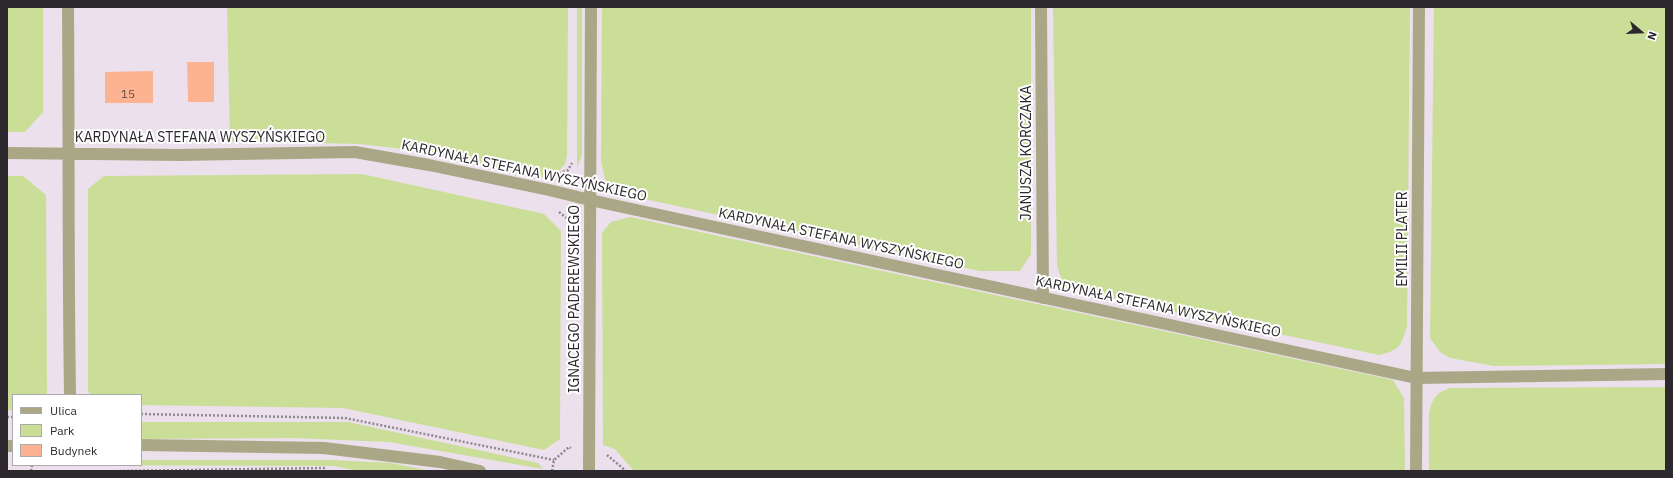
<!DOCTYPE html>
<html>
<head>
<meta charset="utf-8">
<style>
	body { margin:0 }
	#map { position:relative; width:1673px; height:478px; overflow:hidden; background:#ebe0eb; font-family:"IBM Plex Sans",sans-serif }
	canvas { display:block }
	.frame { position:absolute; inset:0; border:8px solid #2d282d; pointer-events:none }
	.legend { position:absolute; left:12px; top:394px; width:130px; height:72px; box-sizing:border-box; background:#fff; border:1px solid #aba9ab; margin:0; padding:5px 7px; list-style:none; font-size:12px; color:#2d282d }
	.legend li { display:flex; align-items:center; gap:8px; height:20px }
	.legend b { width:20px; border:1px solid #aba9ab }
	.north { position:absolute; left:1621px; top:12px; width:40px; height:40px; -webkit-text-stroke:3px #fff; paint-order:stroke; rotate:109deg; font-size:11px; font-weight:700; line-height:16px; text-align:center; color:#2d282d }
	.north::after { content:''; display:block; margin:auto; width:14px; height:18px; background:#2d282d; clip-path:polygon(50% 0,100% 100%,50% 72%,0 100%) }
</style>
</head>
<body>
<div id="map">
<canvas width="1673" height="478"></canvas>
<div class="frame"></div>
<ul class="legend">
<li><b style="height:5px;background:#aaa787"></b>Ulica</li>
<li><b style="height:11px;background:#cade98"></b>Park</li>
<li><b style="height:11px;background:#fdb392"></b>Budynek</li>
</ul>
<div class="north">N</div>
</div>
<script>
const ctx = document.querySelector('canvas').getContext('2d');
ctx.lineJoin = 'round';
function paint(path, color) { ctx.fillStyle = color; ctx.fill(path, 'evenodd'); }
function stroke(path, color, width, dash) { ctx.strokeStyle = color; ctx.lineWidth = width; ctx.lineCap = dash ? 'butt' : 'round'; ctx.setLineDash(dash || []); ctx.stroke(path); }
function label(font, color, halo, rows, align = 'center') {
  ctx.font = font + ' "IBM Plex Sans",sans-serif'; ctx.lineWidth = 4; ctx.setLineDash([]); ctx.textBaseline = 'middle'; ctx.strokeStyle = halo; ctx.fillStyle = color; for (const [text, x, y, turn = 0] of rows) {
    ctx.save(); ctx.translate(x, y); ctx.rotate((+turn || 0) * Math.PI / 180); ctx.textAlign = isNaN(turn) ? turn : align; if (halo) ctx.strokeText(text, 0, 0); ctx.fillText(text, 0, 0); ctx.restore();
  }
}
const green = new Path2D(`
	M7,7H43V112L25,132H7Z
	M227,7H568L567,156L565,164L559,171L547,172L545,178L421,151L359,144L230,141Z
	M577,7H582V154L577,168Z
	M602,7H1031V254L1020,271H980L621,194L606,183L601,161Z
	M1053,7H1410L1407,326C1401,346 1400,350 1379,355L1085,293L1065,287L1057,267Z
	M1434,7H1666V364L1494,366L1450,358L1440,352L1430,338Z
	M362,174L544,214L561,231L560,439L544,450L343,408L141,405V395H93L88,392V189L104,176Z
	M7,176H23L46,195L47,393L45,395H13V410H7Z
	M630,217L1393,380L1404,398L1405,471L633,470L615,449L603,445L602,233L611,222Z
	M1666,387V471H1429V412C1433,398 1436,393 1450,388Z
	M141,422H348L538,463L543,469L389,442L293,438L141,439Z
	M141,460H330L391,463L431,471H358L335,466L42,465H141Z`);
const building = new Path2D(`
	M187,62H214V102H188Z
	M153,71V103H105V72Z`);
const path = new Path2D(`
	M559,173L568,170L572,163
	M559,212L568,219L570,228
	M141,414L345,418L554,460
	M7,417H13
	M607,455L626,471
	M31,471L32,465
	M119,471L325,468
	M552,471L554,460L569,447L571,448`);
const minor = new Path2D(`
	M68,7C69,136 68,266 70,395
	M1041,7L1043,298
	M7,153L179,155L355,152L429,165L549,190L590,200L1416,378L1666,374
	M141,445L324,448L440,462L480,471
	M7,446H13
	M589,471L591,7
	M1416,471L1419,7`);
const numberNames = [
	["15",128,95]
];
const streetNames = [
	["KARDYNAŁA STEFANA WYSZYŃSKIEGO",200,138],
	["JANUSZA KORCZAKA",1027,153,-90],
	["KARDYNAŁA STEFANA WYSZYŃSKIEGO",524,171,12],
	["KARDYNAŁA STEFANA WYSZYŃSKIEGO",841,239,12],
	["EMILII PLATER",1403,239,-90],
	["IGNACEGO PADEREWSKIEGO",575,299,-90],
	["KARDYNAŁA STEFANA WYSZYŃSKIEGO",1158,307,12]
];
paint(green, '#cade98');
paint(building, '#fdb392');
stroke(path, '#908890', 2.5, [2, 2]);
stroke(minor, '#aaa787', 12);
label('12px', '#614b46', null, numberNames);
label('14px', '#2d282d', '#fff', streetNames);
</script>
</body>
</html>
